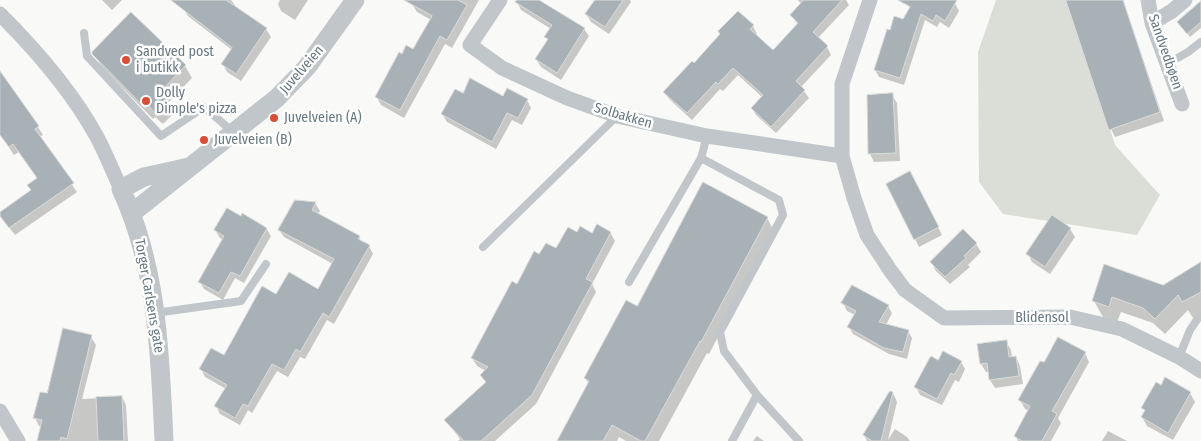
<!DOCTYPE html>
<html>
<head>
<meta charset="utf-8">
<style>
	body { margin:0 }
	canvas { display:block; background:#f9f9f7 }
</style>
</head>
<body>
<canvas width="1201" height="441"></canvas>
<script>
const ctx = document.querySelector('canvas').getContext('2d');
ctx.lineJoin = 'round';
function paint(path, color) { ctx.fillStyle = color; ctx.fill(path, 'evenodd'); }
function stroke(path, color, width, dash) { ctx.strokeStyle = color; ctx.lineWidth = width; ctx.lineCap = dash ? 'butt' : 'round'; ctx.setLineDash(dash || []); ctx.stroke(path); }
function label(font, color, halo, rows, align = 'center') {
  ctx.font = font + ' "Fira Sans Condensed",sans-serif'; ctx.lineWidth = 5; ctx.setLineDash([]); ctx.textBaseline = 'middle'; ctx.strokeStyle = halo; ctx.fillStyle = color; for (const [text, x, y, turn = 0] of rows) {
    ctx.save(); ctx.translate(x, y); ctx.rotate((+turn || 0) * Math.PI / 180); ctx.textAlign = isNaN(turn) ? turn : align; if (halo) ctx.strokeText(text, 0, 0); ctx.fillText(text, 0, 0); ctx.restore();
  }
}
const green = new Path2D(`
	M996,0H1070L1115,145L1160,195L1137,235L1003,214L979,182L978,52Z`);
const shadow = new Path2D(`
	M102,0H122L112,10Z
	M178,0H231L237,8L266,29L271,37L241,81L227,72L223,64L232,50L188,16Z
	M280,0H308L295,20L281,11L278,4Z
	M414,0H481H479L452,48L445,44L404,118L381,105L376,96L402,55L414,51L431,20L417,12L412,4Z
	M518,0H537L584,29L589,36L561,80L541,67L536,59L548,41L546,37L551,29L521,10L517,2Z
	M596,0H630L631,2L609,34L591,22L586,14Z
	M798,0H846L849,5L818,38L827,47L831,55L801,87L809,98L776,133L756,115L752,108L762,97L738,75L723,91L720,89L692,120L669,99L664,92L694,64L721,35L738,13L753,26L757,34L756,35L773,51L798,25L791,15L802,5Z
	M916,0H953L959,11L949,28L940,22L937,27L925,20L904,85L879,77L875,70L891,32L904,21Z
	M1068,0H1123L1164,121L1115,137L1111,129Z
	M1201,11V28L1190,37L1178,22Z
	M131,13L185,66L192,78L168,103L174,113L163,124L155,117L153,119L101,66L94,53Z
	M7,82L38,127L43,135L39,137L77,192L15,235L5,222L32,191L38,178L19,152L14,155L0,134V87Z
	M463,94L527,100L531,108L522,125L512,120L496,149L447,122L442,114Z
	M892,95L897,103L900,161L874,162L870,154Z
	M914,180L942,235L919,247L915,239Z
	M315,203L320,211L318,214L359,237L362,243L369,246L373,254L334,324L327,320L305,359L300,357L288,377L277,371L252,413L248,410L240,425L220,414L216,406L226,389L205,377L201,369L224,356L276,296L318,291L333,264L284,237L279,230Z
	M767,218L774,231L709,354L707,353L659,441H626L619,437L617,441H559L589,384L585,378L637,308Z
	M266,228L271,236L244,283L235,278L223,300L204,289L200,282L223,240L220,238L215,230Z
	M1070,229L1075,237L1050,274L1032,262L1028,254Z
	M963,231L976,244L981,252L968,265L970,267L950,284L936,271L931,262Z
	M610,232L615,241L592,284L596,292L536,404L495,441H458L460,439L446,420L486,383L481,375L486,371L477,366L472,358L518,285L540,256L557,250L577,234L592,235Z
	M1201,264V313L1193,318L1188,310L1165,334L1153,323L1121,312L1117,322L1103,317L1094,301L1163,286Z
	M843,303L888,306L892,313L886,325L908,331L912,338L907,359L889,354L853,334L849,327L855,315L847,311Z
	M91,337L96,345L82,399L122,397L126,405L128,441H38L42,427L39,426L35,418L48,395Z
	M1006,341L1011,350L1012,358L1016,357L1020,366L1023,384L995,388L990,380L989,372H986L981,364Z
	M1085,353L1089,362L1058,418L1061,423L1051,441H1018L1015,436L1029,411L1025,409L1020,400L1044,364Z
	M938,362H961L965,369L959,382L955,380L942,405L920,395L916,387Z
	M1166,379L1190,393L1195,402L1173,440L1147,426L1142,417L1145,412L1143,408L1161,386Z
	M893,393L897,402L888,440L895,429L907,437L910,441H867L864,435Z
	M1108,431L1127,441H1102Z
	M757,436L764,441H753Z`);
const building = new Path2D(`
	M171,0H226L267,28L236,74L221,64L232,48Z
	M404,0H458L467,5L447,40L440,36L400,110L375,97L399,52L402,54L406,45L413,49L432,16Z
	M517,0H539L585,28L557,73L535,59L548,39L544,37L552,25L515,2Z
	M595,0H623L605,27L585,14Z
	M804,0H842L813,32L828,46L796,81L805,90L771,127L751,108L763,95L733,68L718,84L716,82L687,113L663,92L692,61L694,63L720,34L718,31L738,11L754,25L750,29L773,50L798,23L790,15Z
	M898,0H957L945,21L936,15L933,21L921,14L900,78L874,70L887,29L890,30L894,16L903,19L910,7Z
	M1066,0H1123L1160,112L1109,130Z
	M1201,1V22L1187,34L1177,22Z
	M131,12L186,65L160,92L168,101L155,113L148,105L145,108L92,54V52Z
	M0,71L39,126L35,129L74,183L9,228L0,216V212L31,190L27,185L37,178L13,144L9,147L0,135Z
	M470,78L503,96L507,88L528,99L518,118L507,113L492,142L441,114L455,89L463,93Z
	M893,93L896,153L868,154L867,95Z
	M910,171L939,227L914,240L886,184Z
	M703,182L768,217L701,342L700,341L645,441H641L612,425L603,441H557L589,381L584,378L626,300L637,306Z
	M295,200L316,202L312,210L360,236L358,239L370,245L329,317L323,313L300,352L296,349L284,370L272,364L248,406L243,404L235,418L214,406L227,385L199,369L211,348L224,355L262,286L276,294L289,272L318,289L334,259L278,230Z
	M227,208L241,216L242,213L267,228L240,276L231,272L219,293L198,282L224,236L214,230Z
	M1052,215L1071,228L1045,267L1026,254Z
	M597,224L611,232L586,279L593,282L532,395L481,441H464L444,420L486,382L480,375L488,367L471,358L512,281L517,284L534,251L539,254L546,243L556,248L568,227L577,232L580,226L592,233Z
	M963,229L977,243L964,256L966,258L945,277L930,262Z
	M1201,262V292L1182,302L1178,295L1155,319L1143,308L1112,297L1109,307L1092,301L1104,264L1163,285Z
	M852,285L889,305L879,322L909,330L903,352L884,348L847,327L856,311L841,303Z
	M63,328L92,335L67,439L61,437L60,441H37L42,420L33,418L40,392L47,393Z
	M1058,337L1086,352L1052,411L1057,414L1042,441H1022L1014,436L1030,406L1018,400L1040,361L1044,362Z
	M1007,340L1009,357L1016,356L1019,376L989,380L987,363L980,364L977,344Z
	M943,351L962,361L954,375L951,373L937,399L914,387L929,359L931,356L938,360Z
	M1165,377L1191,392L1168,433L1141,417L1145,410L1141,408L1156,382L1161,385Z
	M890,391L893,392L881,441H872L863,435Z
	M122,396L124,441H98L96,397Z`);
const service = new Path2D(`
	M84,33L87,56L161,136L204,107L233,132
	M1167,64L1188,52L1201,42
	M707,136L701,158L779,200L783,215L720,332L724,351L757,395L799,441
	M483,247L617,116
	M629,282L701,158
	M155,313L241,301L266,264
	M1179,357L1190,330L1201,314
	M732,441L757,395`);
const minor = new Path2D(`
	M500,0L470,45L502,68L567,98L617,116L707,136L842,156
	M870,0L842,84V156L854,198L867,235L890,270L905,290L944,318L1070,317L1122,329L1179,357L1201,371
	M1148,0L1152,23L1182,104
	M0,14C37,51 72,91 97,137C106,154 113,172 121,189
	M1152,23L1172,11L1185,0
	M0,411L18,441`);
const tertiary = new Path2D(`
	M132,213L277,98L307,67L355,0
	M164,441C160,355 158,269 121,189L144,177L189,167`);
const markers = [
	[126,60,5,"#dd4b34"],
	[146,101,5,"#dd4b34"],
	[274,118,5,"#dd4b34"],
	[204,140,5,"#dd4b34"]
];
const poiNames = [
	["Sandved post",136,52],
	["i butikk",136,68],
	["Dolly",156,93],
	["Dimple's pizza",156,109],
	["Juvelveien (A)",284,118],
	["Juvelveien (B)",214,140]
];
const streetNames = [
	["Sandvedbøen",1165,52,71],
	["Juvelveien",302,70,-49],
	["Solbakken",623,116,16],
	["Torger Carlsens gate",149,296,80],
	["Blidensol",1042,318]
];
paint(green, '#daded6');
paint(shadow, '#0003');
paint(building, '#a8b2b6');
stroke(building, '#dbdbd9', 1);
stroke(service, '#c0c6c9', 8);
stroke(minor, '#c0c6c9', 15);
stroke(tertiary, '#c0c6c9', 19);
for (const [x, y, r, color] of markers) { const dot = new Path2D(); dot.arc(x, y, r, 0, 2 * Math.PI); ctx.fillStyle = color; ctx.fill(dot); stroke(dot, '#fff', 2); }
label('14px', '#667881', '#fff', poiNames, 'left');
label('14px', '#667881', '#fff', streetNames);
</script>
</body>
</html>
